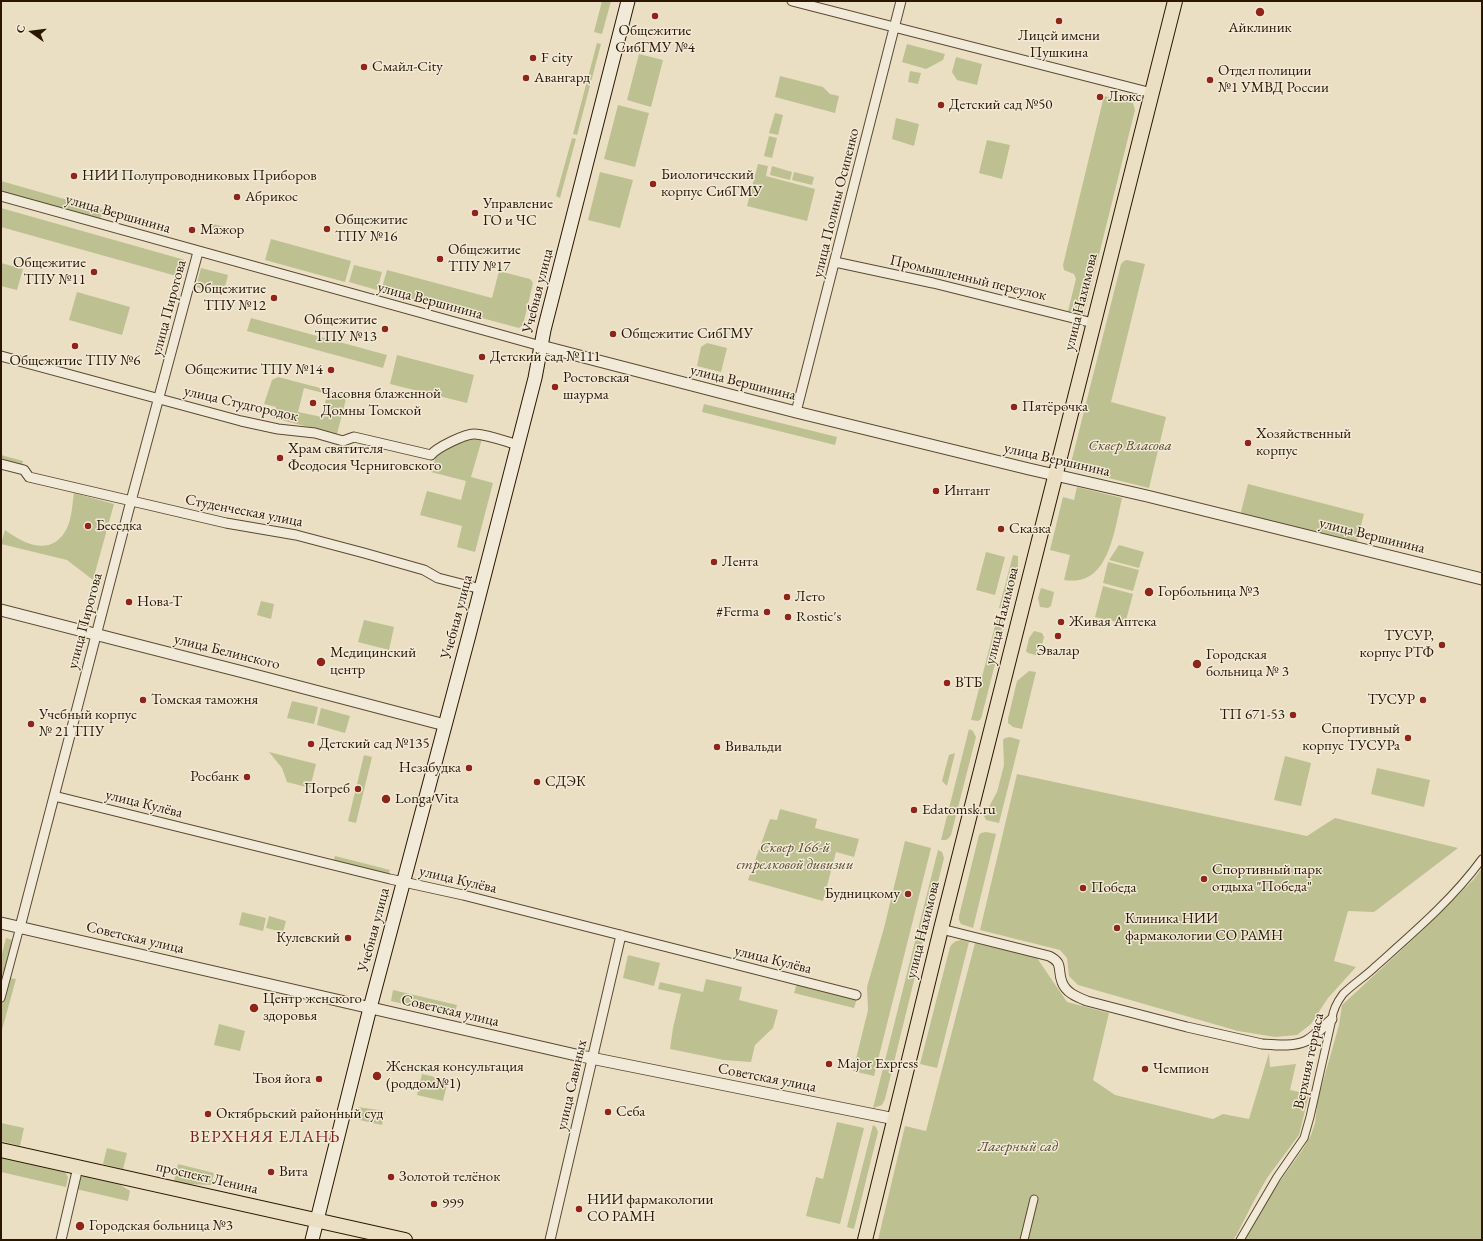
<!DOCTYPE html>
<html>
<head>
<meta charset="utf-8">
<style>
	body { margin:0 }
	#map { position:relative; width:1483px; height:1241px; overflow:hidden; background:#ebdfc3; font-family:"EB Garamond",serif }
	canvas { display:block }
	.frame { position:absolute; inset:0; border:2px solid #2b1700; pointer-events:none }
	.north { position:absolute; left:12px; top:12px; width:40px; height:40px; -webkit-text-stroke:3px #f2ead8; paint-order:stroke; rotate:284deg; font-size:11px; font-weight:700; line-height:16px; text-align:center; color:#2b1700 }
	.north::after { content:''; display:block; margin:auto; width:14px; height:18px; background:#2b1700; clip-path:polygon(50% 0,100% 100%,50% 72%,0 100%) }
</style>
</head>
<body>
<div id="map">
<canvas width="1483" height="1241"></canvas>
<div class="frame"></div>
<div class="north">С</div>
</div>
<script>
const ctx = document.querySelector('canvas').getContext('2d');
ctx.lineJoin = 'round';
function paint(path, color) { ctx.fillStyle = color; ctx.fill(path, 'evenodd'); }
function stroke(path, color, width, dash) { ctx.strokeStyle = color; ctx.lineWidth = width; ctx.lineCap = dash ? 'butt' : 'round'; ctx.setLineDash(dash || []); ctx.stroke(path); }
function label(font, color, halo, rows, align = 'center') {
  ctx.font = font + ' "EB Garamond",serif'; ctx.lineWidth = 3; ctx.setLineDash([]); ctx.textBaseline = 'middle'; ctx.strokeStyle = halo; ctx.fillStyle = color; for (const [text, x, y, turn = 0] of rows) {
    ctx.save(); ctx.translate(x, y); ctx.rotate((+turn || 0) * Math.PI / 180); ctx.textAlign = isNaN(turn) ? turn : align; if (halo) ctx.strokeText(text, 0, 0); ctx.fillText(text, 0, 0); ctx.restore();
  }
}
const green = new Path2D(`
	M602,1H611L602,34L594,32Z
	M597,43L601,44L577,135L573,134Z
	M907,44L945,54L943,60L926,69L902,62Z
	M639,54L663,60L651,107L627,100Z
	M956,57L982,64L977,85L957,80L952,72Z
	M910,71L921,73L918,84L908,82Z
	M780,76L823,87L830,94L839,96L835,113L775,97Z
	M1104,96L1133,103L1135,110L1084,315L1068,311L1076,279L1074,274L1064,270L1063,265Z
	M618,105L649,113L635,167L604,159Z
	M775,113L783,115L778,135L769,133Z
	M896,118L919,124L914,146L892,139Z
	M769,136L777,138L772,158L764,156Z
	M572,138L576,139L560,198L556,196Z
	M987,140L1010,145L1002,179L979,173Z
	M758,164L768,166L766,176L815,189L807,221L747,206Z
	M772,166L792,172L790,180L770,175Z
	M600,172L633,180L620,228L588,220Z
	M794,172L814,177L812,185L792,180Z
	M1,181L103,210L100,220L1,191Z
	M1,208L185,260L180,277L1,227Z
	M213,224L240,231L239,236L212,228Z
	M271,239L351,261L345,282L265,260Z
	M1127,260L1145,264L1111,402L1166,417L1149,488L1076,470L1073,468L1071,463L1121,264L1124,261Z
	M1,263L23,269L17,290L1,286Z
	M354,265L382,272L377,290L349,282Z
	M201,268L228,275L223,295L196,287Z
	M387,270L492,298L499,271L530,279L533,283L523,325L519,328L381,291Z
	M77,292L130,307L122,335L69,320Z
	M251,318L387,355L383,368L247,331Z
	M707,343L727,348L721,372L697,366L701,347Z
	M397,355L474,375L467,403L390,384Z
	M278,377L347,395L337,434L273,418L276,407L264,404L272,380ZM304,388L327,394L322,417L298,412Z
	M704,404L837,437L835,445L702,412Z
	M472,438L482,439L471,477L493,483L475,552L457,547L462,526L420,515L427,491L461,500L466,481L431,472L437,453L462,441Z
	M1,455L23,461L22,466L1,460Z
	M1248,484L1364,514L1356,545L1240,516Z
	M1077,487L1122,498C1116,523 1111,567 1086,578C1079,581 1071,581 1064,580L1070,555L1050,550L1063,497L1074,500Z
	M74,493L114,504L93,580L67,560L1,544L5,530C24,544 51,557 66,530C72,519 72,505 74,493Z
	M1119,545L1144,552L1139,568L1109,560Z
	M986,552L1005,557L995,595L976,590Z
	M1013,555L1018,556V574L1009,608L1007,609L999,608Z
	M1108,562L1139,570L1133,591L1103,583Z
	M1103,586L1133,594L1125,624L1095,617Z
	M1041,588L1054,592L1051,606L1048,608L1040,607L1038,598Z
	M261,601L274,604L271,619L257,615Z
	M997,618L1003,621L1005,625L981,719L978,721L971,720Z
	M364,620L394,627L389,650L358,642Z
	M1034,631L1042,633L1044,637L1039,656L1028,653L1026,651L1029,638Z
	M1029,671L1036,672L1022,729L1013,727L1008,723V719L1017,681Z
	M292,701L318,707L314,724L287,718Z
	M321,708L350,716L345,733L317,725Z
	M969,729L973,731L976,737L951,835L949,838L946,840H941Z
	M1010,737L1020,740L999,823L986,820L984,816L997,792L1004,765L1003,740L1005,738Z
	M269,752L316,764L310,788L287,782L282,768Z
	M955,753L947,786L942,781L949,755Z
	M364,755L372,757L356,823L348,821Z
	M1285,756L1311,763L1301,806L1274,800Z
	M1377,768L1430,780L1424,807L1371,794Z
	M1017,774L1307,836L1335,818L1458,848L1374,912L1348,911L1334,961L1356,967L1328,998L1311,1024L1297,1035L1275,1037L1238,1031L1078,985L1069,976L1067,958L1060,950L980,930Z
	M780,809L817,819L815,828L859,839L854,857L836,852L823,901L748,880L770,819L777,820Z
	M986,832L996,834L973,928L961,924L959,920V916L979,835L981,833Z
	M905,841L931,848L874,1076L853,1071L868,1010L867,987L884,928Z
	M938,850L942,852L944,858L885,1099L882,1105L873,1108Z
	M335,856L390,870L388,875L333,862Z
	M1482,868V1240H1244L1273,1191L1303,1149L1311,1135L1315,1123L1318,1099L1339,1025L1342,1005L1421,932L1474,879Z
	M242,912L266,918L263,931L239,925Z
	M269,916L286,921L283,932L266,928Z
	M6,938L12,940L4,973L1,975V958Z
	M961,940L969,942L937,1068L920,1064L950,947C953,942 956,941 961,940Z
	M975,943L1037,958L1067,1002L1109,1013L1093,1080L1115,1095L1213,1119L1223,1114L1249,1119L1269,1053L1270,1067L1296,1064L1290,1090L1309,1094L1299,1135L1267,1178L1255,1199L1237,1234L1233,1240H878L905,1126L926,1131Z
	M628,955L660,963L654,986L623,978Z
	M9,978L16,979L2,1030H1V1007Z
	M706,979L742,987L739,1000L778,1010L773,1028L755,1045L751,1062L724,1060L670,1049L673,1028L681,994L658,989L660,982L703,992Z
	M797,983L857,998L854,1008L794,993Z
	M393,990L457,1005L454,1016L391,1001Z
	M219,1024L245,1031L240,1051L214,1045Z
	M422,1074L448,1080L443,1101L417,1095Z
	M358,1107L385,1111L382,1125L355,1119Z
	M837,1122L864,1128L840,1224L806,1216L816,1177L823,1179Z
	M1,1123L24,1128L20,1146L1,1141Z
	M873,1125L876,1127L878,1132L854,1229L847,1227Z
	M107,1148L127,1153L123,1169L103,1164Z
	M1,1156L63,1169L68,1177L66,1187L1,1172Z
	M178,1164L214,1173L211,1185L188,1184L174,1181Z
	M84,1176L119,1184L130,1191L128,1201L76,1189L80,1177Z`);
const pedestrian = new Path2D(`
	M1,998L20,927
	M1024,1240L1034,1199
	M1240,1240L1277,1177L1304,1138L1310,1117L1332,1019C1333,1009 1337,1002 1343,994C1353,984 1366,976 1376,966C1413,933 1453,899 1482,859`);
const minor = new Path2D(`
	M792,1L1152,93
	M1,196L541,346
	M835,262L933,283L1093,323
	M1,356L241,421L278,429L315,433L343,441L354,437L431,455C436,448 466,433 475,434C489,435 504,441 518,445
	M796,412L901,1
	M1,464L24,470L29,477L226,523L296,535L364,553L424,570L438,578L481,589
	M54,796L390,879L463,895L856,995
	M20,927L131,501L198,252
	M941,929L1049,956C1064,963 1057,970 1062,982C1066,993 1077,997 1087,1001L1187,1027L1262,1044C1276,1045 1293,1047 1306,1041C1314,1037 1325,1025 1332,1019
	M61,1240L78,1167
	M550,1240L621,935`);
const tertiary = new Path2D(`
	M541,346L796,412L1029,469L1147,496L1482,579
	M1,610L243,672L445,725
	M1,923L576,1055L895,1119`);
const secondary = new Path2D(`
	M312,1240L370,1008L469,635L535,378L544,330L628,1`);
const primary = new Path2D(`
	M1,1150L405,1240
	M865,1240L941,929L1175,1`);
const markers = [
	[1260,12,5,"#8f2418"],
	[655,16,4,"#8f2418"],
	[1059,21,4,"#8f2418"],
	[533,58,4,"#8f2418"],
	[364,67,4,"#8f2418"],
	[526,78,4,"#8f2418"],
	[1210,80,4,"#8f2418"],
	[1100,97,4,"#8f2418"],
	[941,105,4,"#8f2418"],
	[74,176,4,"#8f2418"],
	[653,184,4,"#8f2418"],
	[237,197,4,"#8f2418"],
	[475,213,4,"#8f2418"],
	[327,229,4,"#8f2418"],
	[192,230,4,"#8f2418"],
	[440,259,4,"#8f2418"],
	[94,272,4,"#8f2418"],
	[274,298,4,"#8f2418"],
	[385,329,4,"#8f2418"],
	[613,334,4,"#8f2418"],
	[75,346,4,"#8f2418"],
	[482,357,4,"#8f2418"],
	[331,370,4,"#8f2418"],
	[555,387,4,"#8f2418"],
	[313,403,4,"#8f2418"],
	[1014,407,4,"#8f2418"],
	[1248,443,4,"#8f2418"],
	[280,458,4,"#8f2418"],
	[936,491,4,"#8f2418"],
	[88,526,4,"#8f2418"],
	[1001,529,4,"#8f2418"],
	[714,562,4,"#8f2418"],
	[1149,592,5,"#8f2418"],
	[787,597,4,"#8f2418"],
	[129,602,4,"#8f2418"],
	[767,612,4,"#8f2418"],
	[788,617,4,"#8f2418"],
	[1061,622,4,"#8f2418"],
	[1058,636,4,"#8f2418"],
	[1442,645,4,"#8f2418"],
	[321,662,5,"#8f2418"],
	[1197,664,5,"#8f2418"],
	[947,683,4,"#8f2418"],
	[143,700,4,"#8f2418"],
	[1423,700,4,"#8f2418"],
	[1293,715,4,"#8f2418"],
	[31,724,4,"#8f2418"],
	[1408,738,4,"#8f2418"],
	[311,744,4,"#8f2418"],
	[717,747,4,"#8f2418"],
	[469,768,4,"#8f2418"],
	[247,777,4,"#8f2418"],
	[537,782,4,"#8f2418"],
	[358,789,4,"#8f2418"],
	[386,799,5,"#8f2418"],
	[914,810,4,"#8f2418"],
	[1204,879,4,"#8f2418"],
	[1083,888,4,"#8f2418"],
	[908,894,4,"#8f2418"],
	[1117,928,4,"#8f2418"],
	[348,938,4,"#8f2418"],
	[254,1008,5,"#8f2418"],
	[829,1064,4,"#8f2418"],
	[1145,1069,4,"#8f2418"],
	[377,1076,5,"#8f2418"],
	[319,1079,4,"#8f2418"],
	[608,1112,4,"#8f2418"],
	[208,1114,4,"#8f2418"],
	[271,1172,4,"#8f2418"],
	[391,1177,4,"#8f2418"],
	[434,1204,4,"#8f2418"],
	[579,1209,4,"#8f2418"],
	[80,1226,5,"#8f2418"]
];
const poiNames = [
	["Айклиник",1260,28,"center"],
	["Общежитие",655,31,"center"],
	["СибГМУ №4",655,48,"center"],
	["Лицей имени",1059,36,"center"],
	["Пушкина",1059,53,"center"],
	["F city",541,58],
	["Смайл-City",372,67],
	["Отдел полиции",1218,71],
	["№1 УМВД России",1218,88],
	["Авангард",534,78],
	["Люкс",1108,97],
	["Детский сад №50",949,105],
	["Биологический",661,175],
	["корпус СибГМУ",661,192],
	["НИИ Полупроводниковых Приборов",82,176],
	["Абрикос",245,197],
	["Управление",483,204],
	["ГО и ЧС",483,221],
	["Общежитие",335,220],
	["ТПУ №16",335,237],
	["Мажор",200,230],
	["Общежитие",448,250],
	["ТПУ №17",448,267],
	["Общежитие",86,263,"right"],
	["ТПУ №11",86,280,"right"],
	["Общежитие",266,289,"right"],
	["ТПУ №12",266,306,"right"],
	["Общежитие",377,320,"right"],
	["ТПУ №13",377,337,"right"],
	["Общежитие СибГМУ",621,334],
	["Детский сад №111",490,357],
	["Общежитие ТПУ №6",75,361,"center"],
	["Общежитие ТПУ №14",323,370,"right"],
	["Ростовская",563,378],
	["шаурма",563,395],
	["Часовня блаженной",321,394],
	["Домны Томской",321,411],
	["Пятёрочка",1022,407],
	["Хозяйственный",1256,434],
	["корпус",1256,451],
	["Храм святителя",288,449],
	["Феодосия Черниговского",288,466],
	["Интант",944,491],
	["Беседка",96,526],
	["Сказка",1009,529],
	["Лента",722,562],
	["Горбольница №3",1158,592],
	["Лето",795,597],
	["Нова-Т",137,602],
	["#Ferma",759,612,"right"],
	["Rostic's",796,617],
	["Живая Аптека",1069,622],
	["ТУСУР,",1434,636,"right"],
	["корпус РТФ",1434,653,"right"],
	["Эвалар",1058,651,"center"],
	["Медицинский",330,653],
	["центр",330,670],
	["Городская",1206,655],
	["больница № 3",1206,672],
	["ВТБ",955,683],
	["Томская таможня",151,700],
	["ТУСУР",1415,700,"right"],
	["Учебный корпус",39,715],
	["№ 21 ТПУ",39,732],
	["ТП 671-53",1285,715,"right"],
	["Спортивный",1400,729,"right"],
	["корпус ТУСУРа",1400,746,"right"],
	["Детский сад №135",319,744],
	["Вивальди",725,747],
	["Незабудка",461,768,"right"],
	["Росбанк",239,777,"right"],
	["СДЭК",545,782],
	["Погреб",350,789,"right"],
	["Longa Vita",395,799],
	["Edatomsk.ru",922,810],
	["Спортивный парк",1212,870],
	["отдыха \"Победа\"",1212,887],
	["Победа",1091,888],
	["Будницкому",900,894,"right"],
	["Клиника НИИ",1125,919],
	["фармакологии СО РАМН",1125,936],
	["Кулевский",340,938,"right"],
	["Центр женского",263,999],
	["здоровья",263,1016],
	["Major Express",837,1064],
	["Женская консультация",386,1067],
	["(роддом№1)",386,1084],
	["Чемпион",1153,1069],
	["Твоя йога",311,1079,"right"],
	["Себа",616,1112],
	["Октябрьский районный суд",216,1114],
	["Вита",279,1172],
	["Золотой телёнок",399,1177],
	["НИИ фармакологии",587,1200],
	["СО РАМН",587,1217],
	["999",442,1204],
	["Городская больница №3",89,1226]
];
const streetNames = [
	["улица Полины Осипенко",836,203,-76],
	["улица Вершинина",118,214,16],
	["Промышленный переулок",968,278,13],
	["Учебная улица",538,291,-76],
	["улица Вершинина",430,301,15],
	["улица Нахимова",1081,302,-76],
	["улица Пирогова",169,308,-75],
	["улица Вершинина",743,383,14],
	["улица Студгородок",241,404,13],
	["улица Вершинина",1057,460,13],
	["Студенческая улица",244,511,11],
	["улица Вершинина",1372,536,14],
	["улица Нахимова",1002,616,-76],
	["Учебная улица",457,617,-75],
	["улица Пирогова",85,621,-75],
	["улица Белинского",227,652,14],
	["улица Кулёва",144,804,14],
	["улица Кулёва",458,880,13],
	["Учебная улица",374,930,-75],
	["улица Нахимова",923,930,-76],
	["Советская улица",135,938,13],
	["улица Кулёва",773,960,14],
	["Советская улица",450,1011,13],
	["Верхняя терраса",1309,1061,-78],
	["Советская улица",767,1078,11],
	["улица Савиных",572,1085,-77],
	["проспект Ленина",207,1178,13]
];
const parkNames = [
	["Сквер Власова",1130,446],
	["Сквер 166-й",795,848],
	["стрелковой дивизии",795,865],
	["Лагерный сад",1018,1147]
];
const quarterNames = [
	["ВЕРХНЯЯ ЕЛАНЬ",265,1137]
];
paint(green, '#bdc090');
stroke(pedestrian, '#5b4931', 9);
stroke(minor, '#5b4931', 11);
stroke(tertiary, '#5b4931', 13);
stroke(secondary, '#2b1700', 15);
stroke(primary, '#2b1700', 16);
stroke(pedestrian, '#f2ead8', 7);
stroke(minor, '#f2ead8', 9);
stroke(tertiary, '#f2ead8', 11);
stroke(secondary, '#f2ead8', 13);
stroke(primary, '#ebdfc3', 14);
for (const [x, y, r, color] of markers) { const dot = new Path2D(); dot.arc(x, y, r, 0, 2 * Math.PI); ctx.fillStyle = color; ctx.fill(dot); stroke(dot, '#f2ead8', 1.5); }
label('15px', '#2b1700', '#f2ead8', poiNames, 'left');
label('15px', '#2b1700', '#f2ead8', streetNames);
label('italic 15px', '#574a2b', '#f2ead8', parkNames);
ctx.letterSpacing = '1px';
label('17px', '#7a1f14', '#f2ead8', quarterNames);
ctx.letterSpacing = '0px';
</script>
</body>
</html>
